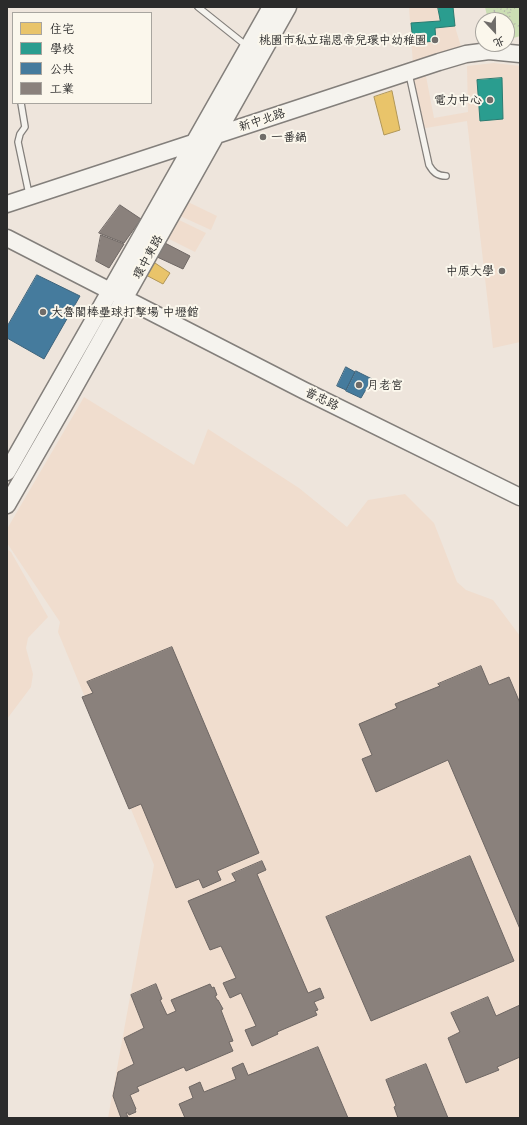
<!DOCTYPE html>
<html>
<head>
<meta charset="utf-8">
<style>
	body { margin:0 }
	#map { position:relative; width:527px; height:1125px; overflow:hidden; background:#eee5dc; font-family:Mali,"LXGW WenKai TC",sans-serif }
	canvas { display:block }
	.frame { position:absolute; inset:0; border:8px solid #2b2b2b; pointer-events:none }
	.legend { position:absolute; left:12px; top:12px; width:140px; height:92px; box-sizing:border-box; background:#fbf7ec; border:1px solid #a8a59f; margin:0; padding:5px 7px; list-style:none; font-size:12px; color:#2b2b2b }
	.legend li { display:flex; align-items:center; gap:8px; height:20px }
	.legend b { width:20px; border:1px solid #a8a59f }
	.north { position:absolute; left:475px; top:12px; width:40px; height:40px; box-sizing:border-box; background:#fbf7ec; border:1px solid #a8a59f; border-radius:50%; rotate:158deg; font-size:11px; font-weight:700; line-height:16px; text-align:center; color:#2b2b2b }
	.north::after { content:''; display:block; margin:auto; width:14px; height:18px; background:#6f6c69; clip-path:polygon(50% 0,100% 100%,50% 72%,0 100%) }
</style>
</head>
<body>
<div id="map">
<canvas width="527" height="1125"></canvas>
<div class="frame"></div>
<ul class="legend">
<li><b style="height:11px;background:#e9c46a"></b>住宅</li>
<li><b style="height:11px;background:#2a9d8f"></b>學校</li>
<li><b style="height:11px;background:#457b9d"></b>公共</li>
<li><b style="height:11px;background:#8a817c"></b>工業</li>
</ul>
<div class="north">北</div>
</div>
<script>
const ctx = document.querySelector('canvas').getContext('2d');
ctx.lineJoin = 'round';
function paint(path, color) { ctx.fillStyle = color; ctx.fill(path, 'evenodd'); }
function stroke(path, color, width, dash) { ctx.strokeStyle = color; ctx.lineWidth = width; ctx.lineCap = dash ? 'butt' : 'round'; ctx.setLineDash(dash || []); ctx.stroke(path); }
function label(font, color, halo, rows, align = 'center') {
  ctx.font = font + ' Mali,"LXGW WenKai TC",sans-serif'; ctx.lineWidth = 4; ctx.setLineDash([]); ctx.textBaseline = 'middle'; ctx.strokeStyle = halo; ctx.fillStyle = color; for (const [text, x, y, turn = 0] of rows) {
    ctx.save(); ctx.translate(x, y); ctx.rotate((+turn || 0) * Math.PI / 180); ctx.textAlign = isNaN(turn) ? turn : align; if (halo) ctx.strokeText(text, 0, 0); ctx.fillText(text, 0, 0); ctx.restore();
  }
}
const built = new Path2D(`
	M409,7H454L456,30L462,50L413,65Z
	M494,63L520,66V342L493,348L467,121L420,129L410,81L426,76L434,118L468,112L467,66Z
	M186,201L217,216L211,230L178,215Z
	M175,218L206,233L195,252L165,237Z
	M84,397L194,465L208,429L299,488L347,527L368,500L405,494L434,523L457,582L466,590L493,600L520,636V1118H108L154,865L58,632L60,622L7,543V529Z
	M7,549L11,552L48,617L28,638L26,648L33,674L31,687L7,719Z`);
const green = new Path2D(`
	M485,7H520V36L507,40V20H488Z`);
const homes = new Path2D(`
	M392,91L400,130L384,135L374,97Z
	M152,261L170,273L163,284L144,274Z`);
const schools = new Path2D(`
	M438,7H453L455,26L435,28L436,41L413,43L411,23L440,21Z
	M502,78L503,119L480,121L477,80Z`);
const public = new Path2D(`
	M37,275L80,296L44,359L7,338V327Z
	M346,367L355,372L346,390L337,386Z
	M356,371L372,379L361,398L346,391Z`);
const industry = new Path2D(`
	M120,205L141,219L124,243L99,233Z
	M101,235L124,244L109,268L96,261Z
	M163,242L190,256L183,269L155,256Z
	M172,647L259,853L217,871L221,880L203,888L199,879L176,888L141,804L129,809L82,697L93,693L87,682Z
	M481,666L489,685L509,677L520,703V929L448,760L376,792L362,759L372,755L359,724L397,708L395,704L440,686L438,684Z
	M470,856L514,961L371,1021L326,917Z
	M262,861L266,870L257,874L308,993L320,988L324,998L314,1002L318,1010L315,1011L317,1015L277,1032L278,1034L252,1046L245,1030L256,1026L241,993L230,998L223,983L236,978L221,946L210,950L188,901L236,881L232,874Z
	M156,984L162,999L160,1000L167,1015L176,1011L171,1000L210,984L212,988L214,987L217,995L215,996L217,1000H218L223,1009L221,1010L233,1041L229,1042L233,1051L186,1071L184,1067L137,1087L139,1091L130,1095L136,1109L135,1110L136,1112L129,1115L128,1113H126L128,1117L121,1118L113,1096L118,1072L134,1064L124,1038L144,1028L131,995Z
	M488,997L496,1016L520,1005V1057L497,1067L499,1070L466,1083L448,1038L460,1032L451,1013Z
	M318,1047L348,1118H185L179,1104L193,1098L189,1087L200,1082L204,1092L236,1079L232,1068L243,1063L248,1075Z
	M426,1064L448,1118H398L394,1107L396,1106L386,1080Z`);
const path = new Path2D(`
	M497,7L510,14
	M503,7L510,10L517,7
	M494,11L497,7
	M507,36L509,34L510,10`);
const lane = new Path2D(`
	M198,7L248,47
	M409,74L429,165C433,172 437,176 446,176
	M21,103L25,127L20,134L18,142L29,194`);
const secondary = new Path2D(`
	M7,204L439,62L466,54L489,51L520,54
	M7,238L303,390L520,497
	M7,472C95,317 184,163 271,7
	M7,505L69,397L288,7`);
const pathBridge = new Path2D(`
	M494,11L520,27`);
const markers = [
	[435,40,4,"#6f6c69"],
	[490,100,4,"#6f6c69"],
	[263,137,4,"#6f6c69"],
	[502,271,4,"#6f6c69"],
	[43,312,4,"#6f6c69"],
	[359,385,4,"#6f6c69"]
];
const poiNames = [
	["桃園市私立瑞恩帝兒環中幼稚園",427,40],
	["電力中心",482,100],
	["一番鍋",271,137,"left"],
	["中原大學",494,271],
	["大魯閣棒壘球打擊場 中壢館",51,312,"left"],
	["月老宮",367,385,"left"]
];
const streetNames = [
	["新中北路",262,120,-18],
	["環中東路",148,257,-61],
	["普忠路",322,399,26]
];
paint(built, '#f0ddce');
paint(green, '#ccdeb4');
paint(homes, '#e9c46a');
stroke(homes, '#b09657', 1);
paint(schools, '#2a9d8f');
stroke(schools, '#2a7b71', 1);
paint(public, '#457b9d');
stroke(public, '#3d637b', 1);
paint(industry, '#8a817c');
stroke(industry, '#6e6764', 1);
stroke(lane, '#837f7b', 8);
stroke(secondary, '#837f7b', 19);
stroke(path, '#b0aeab', 1.5, [1, 3]);
stroke(lane, '#f5f3ee', 5.5);
stroke(secondary, '#f5f3ee', 16);
stroke(pathBridge, '#b0aeab', 1.5, [1, 3]);
for (const [x, y, r, color] of markers) { const dot = new Path2D(); dot.arc(x, y, r, 0, 2 * Math.PI); ctx.fillStyle = color; ctx.fill(dot); stroke(dot, '#fbf7ec', 1.5); }
label('12px', '#2b2b2b', '#fbf7ec', poiNames, 'right');
label('12px', '#2b2b2b', '#fbf7ec', streetNames);
</script>
</body>
</html>
